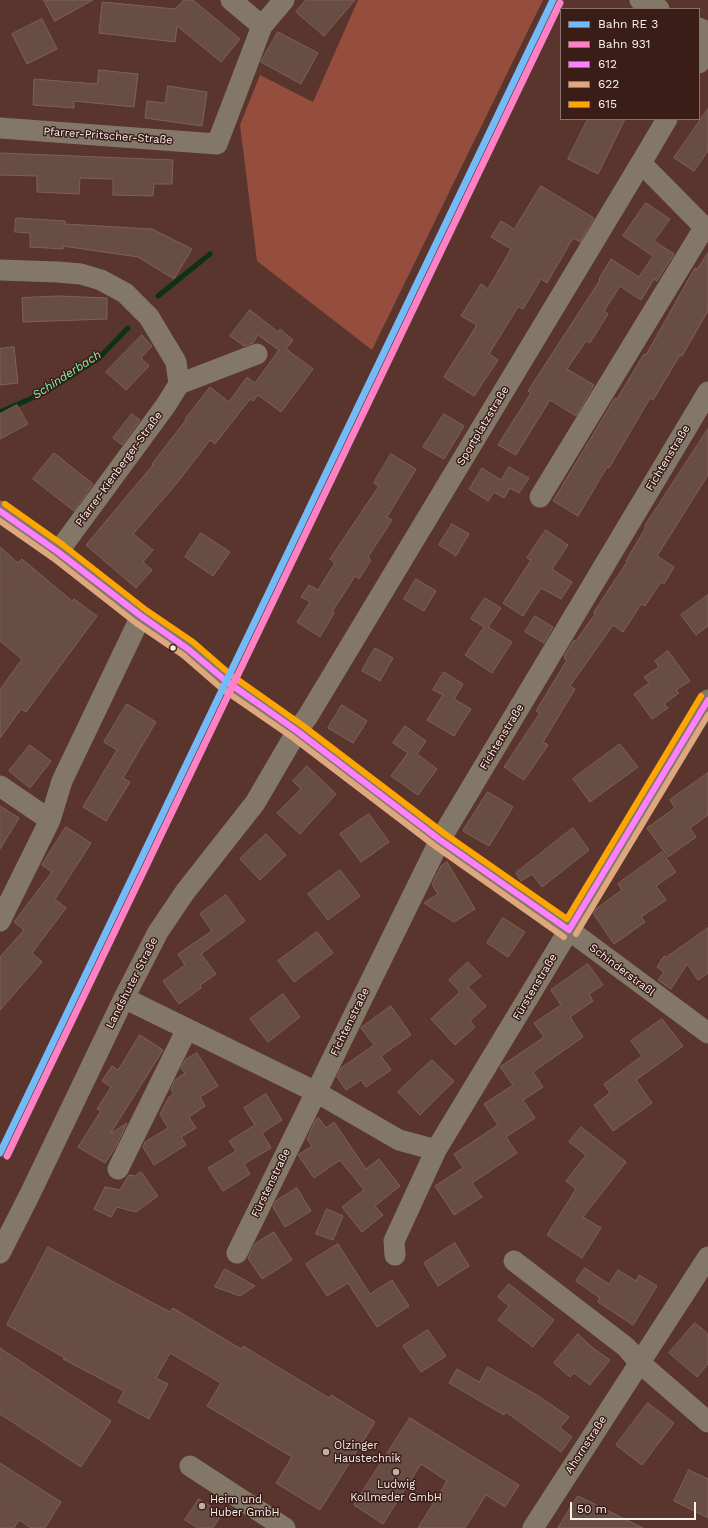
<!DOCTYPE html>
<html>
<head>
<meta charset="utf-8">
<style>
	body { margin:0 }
	#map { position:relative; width:708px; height:1528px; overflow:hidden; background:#59352d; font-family:"Work Sans",sans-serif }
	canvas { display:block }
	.legend { position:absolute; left:560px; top:8px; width:140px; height:112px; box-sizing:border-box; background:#3b1d17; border:1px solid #87726d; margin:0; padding:5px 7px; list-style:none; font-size:12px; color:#faf1ef }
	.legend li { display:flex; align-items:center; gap:8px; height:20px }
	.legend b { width:20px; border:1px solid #87726d }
	.scale { position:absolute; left:570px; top:1502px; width:126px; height:18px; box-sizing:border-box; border:2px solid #faf1ef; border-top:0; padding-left:5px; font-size:12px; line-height:14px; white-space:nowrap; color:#faf1ef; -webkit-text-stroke:3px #3b1d17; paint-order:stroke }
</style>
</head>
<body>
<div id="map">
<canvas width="708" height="1528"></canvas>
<ul class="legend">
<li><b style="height:5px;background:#73baf8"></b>Bahn RE 3</li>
<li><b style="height:5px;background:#ff80c5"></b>Bahn 931</li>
<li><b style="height:5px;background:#ff80ff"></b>612</li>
<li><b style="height:5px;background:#dfa77e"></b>622</li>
<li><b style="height:5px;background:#ffa500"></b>615</li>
</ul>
<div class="scale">50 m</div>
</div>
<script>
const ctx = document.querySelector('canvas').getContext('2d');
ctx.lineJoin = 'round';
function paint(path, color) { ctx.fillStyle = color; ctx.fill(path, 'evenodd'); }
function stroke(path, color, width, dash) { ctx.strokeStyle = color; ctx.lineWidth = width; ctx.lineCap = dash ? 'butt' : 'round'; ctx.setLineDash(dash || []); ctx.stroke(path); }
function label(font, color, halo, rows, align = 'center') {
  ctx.font = font + ' "Work Sans",sans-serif'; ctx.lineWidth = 3; ctx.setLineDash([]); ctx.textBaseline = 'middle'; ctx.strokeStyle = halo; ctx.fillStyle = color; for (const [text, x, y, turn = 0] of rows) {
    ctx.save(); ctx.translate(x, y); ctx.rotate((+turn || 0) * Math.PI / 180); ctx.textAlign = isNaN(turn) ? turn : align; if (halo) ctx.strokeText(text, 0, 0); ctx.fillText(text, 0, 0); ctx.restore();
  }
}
const green = new Path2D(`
	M358,0H543L372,350L257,261L240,125L260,75L313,102Z`);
const stream = new Path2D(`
	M158,296L210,254
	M0,412L44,393L98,359L128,328`);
const building = new Path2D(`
	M44,0H93L55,21Z
	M184,0H193L240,39L221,62L177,26L175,42L99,33L102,2L175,9Z
	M306,0H355L324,36L296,12Z
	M42,19L57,49L27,64L12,34Z
	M278,32L318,53L301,84L261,62Z
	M99,70L138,74L134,107L74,101V108L33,105L34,79L97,84Z
	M168,86L207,92L202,126L145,118L147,101L165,103Z
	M708,109V151L694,171L674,158Z
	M588,119H625L598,174L568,159Z
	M0,153L173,160L172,184H154L153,196L113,195V179L80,178L79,194L37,192V176L0,175Z
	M541,186L594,218L580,242L573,238L547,283L541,279L523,309L518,307L489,354L498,360L474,396L444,377L477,325L461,316L481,284L488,289L511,249L491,237L501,221L514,229Z
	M646,203L670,219L654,241L674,254L657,281L654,279L641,300L620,286L604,311L608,314L590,343L586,341L567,369L594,385L576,416L550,400L516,455L498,445L531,393L528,391L600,280L599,279L611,259L639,277L653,256L623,236Z
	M16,218L65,221V224L152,229L192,249L174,279L138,257L63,246V249L30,247V233L15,232Z
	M708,253V311L682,356L680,355L653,400L650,398L609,468L607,467L578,516L553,501L615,398L617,399L644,354L646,355L695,268L697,269Z
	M59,296L107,298V319L23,322L22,298Z
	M250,310L278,332L280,329L293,340L286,349L313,369L281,412L258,395L253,401L250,399L215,444L210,440L177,483L133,534L153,550L143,562L152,570L136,588L86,545L153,465L152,464L186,420L185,419L210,387L229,402L247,377L255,383L279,350L258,335L253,343L244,346L230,336Z
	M142,335L152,346L141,358L149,366L126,390L106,372Z
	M14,347L18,383L0,385V349Z
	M17,405L28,424L0,439V414Z
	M132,414L140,420L122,445L113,438Z
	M444,414L464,426L444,459L423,447Z
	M708,429V475L657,556L674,567L664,584L661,582L645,606L641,604L623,632L613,625L570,686L575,689L543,742L548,745L524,780L504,767L540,713L536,711L567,660L564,658L565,657L564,656L574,640L576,641L595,614L594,612L627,562L626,561L646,527L645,526Z
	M54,453L93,484L74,511L33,479Z
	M391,454L416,469L387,517L392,520L368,557L371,560L359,579L355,576L332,612L334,613L320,637L297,622L310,602L301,597L309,585L318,590L335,563L330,559L379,486L374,483Z
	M509,467L529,478L519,493L510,488L504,498L494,492L488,501L469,489L482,468L501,480Z
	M452,524L469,534L456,556L439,545Z
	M546,530L568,545L552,569L572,582L561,599L541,588L523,616L503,603L531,560L527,558Z
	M201,533L230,552L213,576L185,557Z
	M0,547L18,563L22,559L72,601L74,599L97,616L26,712L21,709L0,738V690L22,659L0,641Z
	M416,579L436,591L424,611L404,599Z
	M708,595V626L696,635L681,615Z
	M485,598L501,608L488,627L512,642L492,673L465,655L484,627L471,619Z
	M535,616L553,627L544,643L525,632Z
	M375,648L393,658L380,681L362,671Z
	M668,651L690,681L676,690L679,693L664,704L668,708L652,719L634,694L649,683L644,677L659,667L655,661Z
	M444,672L463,684L454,699L471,709L454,736L427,720L443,695L433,690Z
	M127,704L156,722L123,778L130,782L106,821L83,807L117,750L104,742Z
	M342,705L367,721L353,743L328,728Z
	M405,726L426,741L417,754L437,769L418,795L391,776L408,753L393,743Z
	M620,744L638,767L590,802L573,779Z
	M30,745L51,761L30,788L9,771Z
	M307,766L336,794L300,834L277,813L301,789L293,781Z
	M708,773V815L690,828L696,837L668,857L647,828L675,808L670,800Z
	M488,792L513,807L489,846L463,831Z
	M0,806L19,818L0,849Z
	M369,814L389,842L361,862L340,834Z
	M66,827L91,843L55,899L66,908L32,953L42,962L0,1010V957L24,930L14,922L52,872L42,865Z
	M573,828L589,850L542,887L532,874L521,881L516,873Z
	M266,834L286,855L260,880L240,859Z
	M662,852L676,872L656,886L666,900L641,917L645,922L614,944L593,913L596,909L622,890L618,884Z
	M447,862L475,909L454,922L424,903L438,894L432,884L441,866Z
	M340,870L360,896L328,920L308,894Z
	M226,895L245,921L201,954L216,974L200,985L201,988L179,1004L163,981L185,965L178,954L212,931L200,914Z
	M503,918L525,932L508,957L487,943Z
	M708,928V973L698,980L687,964L671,989L658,980L664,972L657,967L664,956L666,957Z
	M317,932L333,953L294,982L278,961Z
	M468,962L481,976L468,987L486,1006L470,1021L475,1027L455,1045L431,1019L460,992L449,980Z
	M588,964L603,985L589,994L593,1001L570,1017L583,1037L533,1072L543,1087L523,1100L535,1118L506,1137L517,1153L472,1183L482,1197L454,1215L435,1186L463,1168L454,1154L498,1125L484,1104L513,1085L500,1067L544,1037L534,1023L561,1005L551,990Z
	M283,994L300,1017L268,1042L250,1019Z
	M391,1006L411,1035L381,1056L391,1070L366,1087L361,1080L346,1090L337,1077L341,1068L374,1045L361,1028Z
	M662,1019L683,1046L636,1080L652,1103L613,1131L594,1105L610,1093L604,1084L642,1056L631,1041Z
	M140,1035L163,1050L110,1134L127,1123L115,1148L105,1163L78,1147L101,1111L97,1109L111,1087L102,1081L112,1066L118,1070Z
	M197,1053L218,1086L200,1097L205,1106L189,1117L196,1128L181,1137L186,1145L154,1165L143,1147L145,1142L168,1128L160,1114L169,1097L174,1094L171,1089L175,1080L185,1073L181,1068L185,1060Z
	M432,1060L454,1081L420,1115L398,1092Z
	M266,1094L282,1120L262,1133L271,1148L244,1164L250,1174L223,1191L208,1168L236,1151L229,1141L255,1125L244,1108Z
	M319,1118L326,1128L334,1122L366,1169L379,1159L400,1186L375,1206L383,1215L362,1232L342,1207L364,1190L340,1160L314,1178L298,1155L312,1146L307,1139L316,1119Z
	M581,1127L626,1162L583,1217L601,1228L582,1258L547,1235L576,1189L566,1181L586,1155L569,1142Z
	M141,1172L158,1196L136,1212L117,1207L111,1217L94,1209L105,1187L120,1190L129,1175L135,1176Z
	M297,1188L311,1211L285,1227L273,1207L276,1201Z
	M327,1209L343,1216L333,1240L316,1234Z
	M274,1232L292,1260L262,1279L248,1258L255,1244Z
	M455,1243L469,1266L438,1286L424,1263Z
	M338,1244L370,1294L392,1280L409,1306L377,1327L348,1283L327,1296L306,1264Z
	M48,1247L170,1312L173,1308L241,1349L243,1346L329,1398L331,1395L375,1422L320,1510L276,1483L292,1457L207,1406L221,1383L170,1353L156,1378L168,1384L149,1419L118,1402L124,1391L63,1359H67L7,1325Z
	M585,1268L609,1284L618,1270L636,1281L639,1275L657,1286L633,1325L598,1302L600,1298L576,1281Z
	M225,1269L255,1286L240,1296L215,1287Z
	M509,1284L554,1320L533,1347L498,1320L509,1306L498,1297Z
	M695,1323L708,1334V1364L697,1377L669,1353Z
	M428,1330L446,1356L421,1372L403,1346Z
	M578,1334L593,1348L610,1360L590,1385L574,1373L570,1377L554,1363Z
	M0,1348L111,1421L81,1467L0,1414Z
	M488,1367L540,1397L569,1417L560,1428L572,1437L561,1452L506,1412L504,1415L449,1383L457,1369L479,1382Z
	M648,1403L674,1423L642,1465L616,1445Z
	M410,1418L519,1485L505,1507L486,1495L465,1528H418L447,1481L421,1464L383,1524L354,1505Z
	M0,1463L61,1502L45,1528H31L19,1520L14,1528H0Z
	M689,1470L708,1479V1518L674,1501Z
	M578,1496L643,1528H558Z
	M199,1499L222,1514L213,1528H198L185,1520Z`);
const minor = new Path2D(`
	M231,0L262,26L284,0
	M640,0L659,9
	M699,28L708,32
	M699,63L708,47
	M0,128L217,144L262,26
	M641,163L708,231
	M0,270L58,272L81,274L101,280L125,293L149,317L176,362L179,384L166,405L58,552
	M179,384L257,354
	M540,497L704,228
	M0,511L58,552L141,616L188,649L226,681L297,731L440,840L569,930L708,1033
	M0,786L50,820
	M0,921L50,820L62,781L141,616
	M124,998L316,1092L399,1140L436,1150
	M118,1169L187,1029
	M0,1253L29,1196L124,998L158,932L185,892L255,803L297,731L308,716L641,163L667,119
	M237,1253L440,840L708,392
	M395,1255L394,1241L436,1150L708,700
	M514,1261L626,1347L640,1363L708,1422
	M190,1466L285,1528
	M533,1528L708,1257`);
const bus1 = new Path2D(`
	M0,511L58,552L141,616L188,649L226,681L297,731L440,840L569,930
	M569,930L708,700`);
const bus2 = new Path2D(`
	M0,521L53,558L136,623L183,655L221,688L292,737L435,846L564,937
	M576,934L708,715`);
const bus3 = new Path2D(`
	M5,504L63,545L146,610L193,642L231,675L302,725L445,834L567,919L701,696`);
const rail1 = new Path2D(`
	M0,1153L553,0`);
const rail2 = new Path2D(`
	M7,1156L560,3`);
const markers = [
	[173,648,3.5,"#faf1ef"],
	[326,1452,4,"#c2afab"],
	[396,1472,4,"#c2afab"],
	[202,1506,4,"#c2afab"]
];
const streetNames = [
	["Pfarrer-Pritscher-Straße",108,136,4],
	["Sportplatzstraße",483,426,-59],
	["Fichtenstraße",668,458,-59],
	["Pfarrer-Kienberger-Straße",119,469,-54],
	["Fichtenstraße",502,737,-59],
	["Schinderstraßl",622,970,37],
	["Landshuter Straße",132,983,-63],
	["Fürstenstraße",535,987,-59],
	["Fichtenstraße",350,1022,-64],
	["Fürstenstraße",271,1183,-64],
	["Ahornstraße",586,1445,-57]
];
const poiNames = [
	["Olzinger",334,1446],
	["Haustechnik",334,1459],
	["Ludwig",396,1485,"center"],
	["Kollmeder GmbH",396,1498,"center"],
	["Heim und",210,1500],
	["Huber GmbH",210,1513]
];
const waterNames = [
	["Schinderbach",67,375,-33]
];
paint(green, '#954d3e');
stroke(stream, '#0b3119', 5);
paint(building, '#684d42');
stroke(building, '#7e6256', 1);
stroke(minor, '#837867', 21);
stroke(bus1, '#ff80ff', 6);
stroke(bus2, '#dfa77e', 6);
stroke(bus3, '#ffa500', 6);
stroke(rail1, '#73baf8', 7);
stroke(rail2, '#ff80c5', 7);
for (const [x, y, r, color] of markers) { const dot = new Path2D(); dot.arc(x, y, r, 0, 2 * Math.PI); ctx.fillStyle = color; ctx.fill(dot); stroke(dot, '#3b1d17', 1.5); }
label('11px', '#faf1ef', '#3b1d17', streetNames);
label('11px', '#faf1ef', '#3b1d17', poiNames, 'left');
label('italic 12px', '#7efaa8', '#3b1d17', waterNames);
</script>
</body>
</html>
